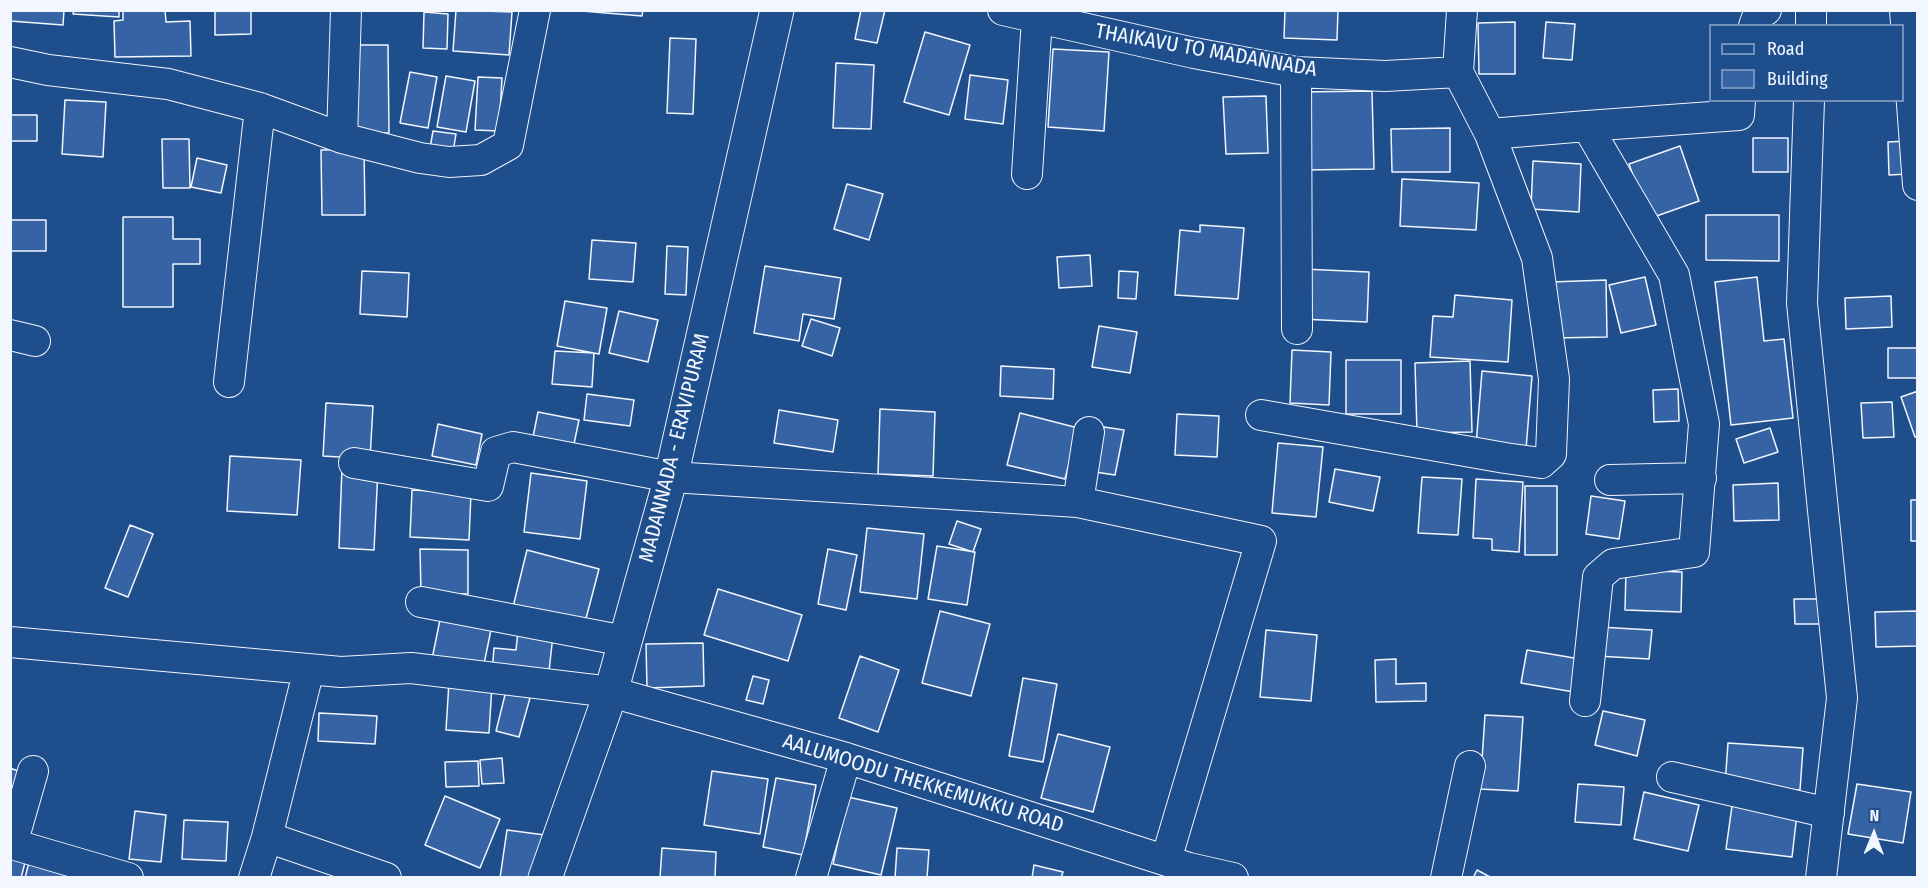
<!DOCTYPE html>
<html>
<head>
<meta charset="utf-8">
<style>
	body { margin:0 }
	#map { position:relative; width:1928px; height:888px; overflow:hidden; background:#1f4e8c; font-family:"Fira Sans Condensed",sans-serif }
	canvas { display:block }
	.frame { position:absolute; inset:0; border:12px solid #f2f6ff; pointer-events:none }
	.legend { position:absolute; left:1709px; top:24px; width:195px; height:78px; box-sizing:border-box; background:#1f4e8c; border:2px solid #7391ba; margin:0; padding:8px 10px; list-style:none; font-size:18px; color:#f2f6ff }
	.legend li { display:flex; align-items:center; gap:12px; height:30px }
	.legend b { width:30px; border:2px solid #7391ba }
	.north { position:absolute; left:1844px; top:804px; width:60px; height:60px; -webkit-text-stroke:4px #1f4e8c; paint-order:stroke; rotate:1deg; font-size:16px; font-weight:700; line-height:24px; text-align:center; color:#f2f6ff }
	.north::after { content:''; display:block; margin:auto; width:21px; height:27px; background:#f2f6ff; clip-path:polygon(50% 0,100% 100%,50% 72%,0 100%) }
</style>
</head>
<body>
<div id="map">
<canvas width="1928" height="888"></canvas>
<div class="frame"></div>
<ul class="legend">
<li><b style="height:8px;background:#1f4e8c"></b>Road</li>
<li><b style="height:16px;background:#3563a3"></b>Building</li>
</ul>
<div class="north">N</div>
</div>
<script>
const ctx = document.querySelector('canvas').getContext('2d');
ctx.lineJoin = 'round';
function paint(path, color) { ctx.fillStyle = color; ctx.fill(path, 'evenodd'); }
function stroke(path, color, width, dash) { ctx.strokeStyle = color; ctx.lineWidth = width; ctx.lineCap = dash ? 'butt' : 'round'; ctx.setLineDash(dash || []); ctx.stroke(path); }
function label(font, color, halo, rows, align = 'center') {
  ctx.font = font + ' "Fira Sans Condensed",sans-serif'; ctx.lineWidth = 4.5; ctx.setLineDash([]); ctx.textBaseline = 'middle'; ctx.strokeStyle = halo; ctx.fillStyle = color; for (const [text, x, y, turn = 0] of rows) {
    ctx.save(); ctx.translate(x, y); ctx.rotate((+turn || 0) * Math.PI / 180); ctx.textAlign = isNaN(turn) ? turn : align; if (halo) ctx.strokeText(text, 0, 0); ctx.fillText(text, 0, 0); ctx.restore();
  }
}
const building = new Path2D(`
	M10,10H64L63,25L10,21Z
	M74,10H119V17L73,14Z
	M123,10H165L166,22L190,21L191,56L115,57L114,21L123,20Z
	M215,10H251V34L215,35Z
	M456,10L512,12L509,55L453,51Z
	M570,10H643L642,16Z
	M861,10H885L877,43L855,39Z
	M1285,10H1338L1337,40L1284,38Z
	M424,12L448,14L447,49L423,48Z
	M1515,22V74H1479L1478,23Z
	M1546,22L1575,24L1572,60L1543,58Z
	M925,32L970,45L949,115L904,102Z
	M670,38L696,39L693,114L667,113Z
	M351,45H388L389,133H352Z
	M1053,49L1109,52L1104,131L1048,127Z
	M836,63L874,65L871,129L833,128Z
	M410,72L437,77L428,128L400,123Z
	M970,75L1008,80L1003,124L965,119Z
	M446,76L475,81L466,132L437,127Z
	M478,77L502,78L499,131L475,130Z
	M1372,91L1374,169L1302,170L1301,92Z
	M1266,96L1268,153L1226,154L1223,97Z
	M65,100L106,102L103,157L62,154Z
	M10,115H37V141H10Z
	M1450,128V172H1392L1391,129Z
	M433,131L456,134L453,152L430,148Z
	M1753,138H1788V172H1753Z
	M162,139H189L190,188H163Z
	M1907,141L1908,174L1889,175L1888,142Z
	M1680,146L1699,201L1648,219L1629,164Z
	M364,149L365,215H322L321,150Z
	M197,158L227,165L221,193L191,187Z
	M1533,161L1581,164L1579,212L1531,209Z
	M1402,179L1479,183L1476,230L1400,226Z
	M847,184L883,194L869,240L834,229Z
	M1706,215H1779V261L1706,260Z
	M123,217H173V239H200V264H173V307H123Z
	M10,220H46V251H10Z
	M1200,225L1244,228L1238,299L1175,295L1180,230L1200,232Z
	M592,240L636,243L633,282L589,279Z
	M667,246L688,247L686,295L665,294Z
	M1090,255L1092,286L1059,288L1057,257Z
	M765,266L841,278L834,319L803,314L799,341L754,333Z
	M1303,269L1369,272L1367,322L1300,319Z
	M362,271L409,273L407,317L360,314Z
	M1119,271L1138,272L1136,299L1118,298Z
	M1645,277L1656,325L1621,333L1609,285Z
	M1757,277L1764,341L1784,339L1793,418L1731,425L1715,282Z
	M1606,280L1607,337L1552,338L1551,282Z
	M1455,295L1512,300L1508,362L1430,357L1433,316L1453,317Z
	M1891,296L1892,327L1846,329L1845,298Z
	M565,301L607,308L599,354L557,346Z
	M619,311L658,320L648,362L609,353Z
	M811,319L840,328L832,356L802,346Z
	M1099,326L1137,332L1130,373L1092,367Z
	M1888,348H1918V378H1888Z
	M1292,350L1331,352L1329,405L1290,403Z
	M555,351L594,353L592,387L552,384Z
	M1346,360H1401V414H1346Z
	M1470,361L1472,432L1417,433L1415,363Z
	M1001,366L1054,369L1053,399L1000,396Z
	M1482,371L1532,376L1526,449L1476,445Z
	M1678,389L1679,421L1654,422L1653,390Z
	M1918,391V436L1915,437L1901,397Z
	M587,394L634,400L630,426L584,420Z
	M1892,402L1894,437L1863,438L1861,403Z
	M326,403L373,406L370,459L323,456Z
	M880,409L935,412L933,476L878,474Z
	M779,410L838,420L833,452L774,443Z
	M538,412L579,420L574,444L533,437Z
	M1020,413L1078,428L1065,479L1007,465Z
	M1177,414L1219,416L1217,457L1175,455Z
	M438,424L482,434L476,465L432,456Z
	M1104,427L1124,430L1115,475L1095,472Z
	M1770,428L1778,452L1744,463L1736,439Z
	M1278,443L1323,447L1316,517L1272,513Z
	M230,456L301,460L297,515L227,511Z
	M342,467L378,469L374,550L339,548Z
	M1335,469L1380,477L1373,511L1329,502Z
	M531,473L587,481L580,539L524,532Z
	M1422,477L1462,479L1458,535L1418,533Z
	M1476,479L1523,482L1519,552L1492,550V539L1473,538Z
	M1778,483L1779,520L1734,521L1733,485Z
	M1525,486H1557V555H1525Z
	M412,490L471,493L469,540L410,537Z
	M1591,496L1625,501L1619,539L1586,534Z
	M1911,500H1918V541H1911Z
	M957,521L981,529L973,552L949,544Z
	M130,525L153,534L128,597L105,588Z
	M867,528L924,534L917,599L860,592Z
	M937,546L975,552L967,605L928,599Z
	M420,549L468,550V594H421Z
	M828,549L857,555L846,610L818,604Z
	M527,550L599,569L583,630L512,611Z
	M1626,570L1682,572L1681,612L1625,610Z
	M718,589L802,615L788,661L704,635Z
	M1794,599H1827V624H1795Z
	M442,610L493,620L483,669L432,659Z
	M940,611L990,624L971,696L922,683Z
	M1918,611V646L1876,647L1875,612Z
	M1599,627L1652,630L1649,659L1597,656Z
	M1266,630L1317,635L1311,701L1260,697Z
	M518,631L553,635L548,680L492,674L494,648L516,650Z
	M703,643L704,686L647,688L646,644Z
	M1527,650L1580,659L1574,692L1521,683Z
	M860,656L899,670L878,732L839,718Z
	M1396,659V684L1426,683V701L1376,702L1375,660Z
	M753,676L769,680L763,704L746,700Z
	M1023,678L1057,684L1043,762L1009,756Z
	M449,682L492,685L489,733L446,730Z
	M506,691L530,698L519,737L496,731Z
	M1603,711L1645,720L1637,756L1595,745Z
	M319,713L377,716L375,744L318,741Z
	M1485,715L1523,717L1518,791L1480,789Z
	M1058,734L1110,747L1093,812L1041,798Z
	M1728,743L1803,748L1800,790L1725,785Z
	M502,758L504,783L482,784L480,760Z
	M478,761L479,786L446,787L445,762Z
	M10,768L26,774L10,809Z
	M712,771L768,779L760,834L704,825Z
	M776,778L816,785L803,855L763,847Z
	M1578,784L1624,787L1621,825L1575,822Z
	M1857,784L1911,792L1903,843L1848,834Z
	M1644,792L1699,805L1688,851L1634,839Z
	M445,796L500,819L480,868L425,845Z
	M848,797L897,808L881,875L833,864Z
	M1732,806L1797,814L1792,857L1726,849Z
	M135,811L166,815L161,862L129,859Z
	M184,820L228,822L226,861L182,859Z
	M507,830L545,835L539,878H500Z
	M10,847L28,851L21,878H10Z
	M662,848L716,852L715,878H660Z
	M897,848L929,850L927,878H895Z
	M29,862L71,871L70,878H25Z
	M1034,865L1063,872L1061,878H1032Z
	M1477,870L1492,878H1473Z`);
const street = new Path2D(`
	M1003,10L1194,53L1296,72L1385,76L1458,72L1462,10
	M1905,10L1918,185
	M1754,26L1758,15L1766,10
	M1811,26V11
	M10,62L48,70L168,84L260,108L342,138L420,158L449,162L481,160L508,145L535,10
	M1296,72L1297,329
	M1458,72L1490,134L1587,126L1674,275L1704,424L1694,552L1613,564L1598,577L1585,701
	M1809,100L1802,303L1842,698L1821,878
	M1587,126L1739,115L1740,100
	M342,138L346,10
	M1027,174L1037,18
	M10,335L35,341
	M229,382L260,108
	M1261,415L1505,458L1541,463L1551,454L1554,379L1537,258L1490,134
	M354,463L488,486L496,452L513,447L671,477L1078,502L1261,541L1166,860
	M1610,480L1701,478
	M1078,502L1089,432
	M421,602L625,641
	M10,642L341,672L411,668L611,692L846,758L1189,868L1233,878
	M33,771L12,844L128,878
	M1672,777L1829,813
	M267,837L386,878
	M254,878L267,837L309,669
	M811,878L846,758
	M1446,878L1470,766`);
const secondary = new Path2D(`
	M545,878L611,692L671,477L777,10`);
const streetNames = [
	["THAIKAVU TO MADANNADA",1206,51,10],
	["MADANNADA - ERAVIPURAM",675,448,-76],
	["AALUMOODU THEKKEMUKKU ROAD",923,784,17]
];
paint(building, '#3563a3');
stroke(building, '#f2f6ff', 1.5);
stroke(street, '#f2f6ff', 32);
stroke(secondary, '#f2f6ff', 35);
stroke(street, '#1f4e8c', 30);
stroke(secondary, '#1f4e8c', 33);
label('21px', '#f2f6ff', '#1f4e8c', streetNames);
</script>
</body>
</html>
